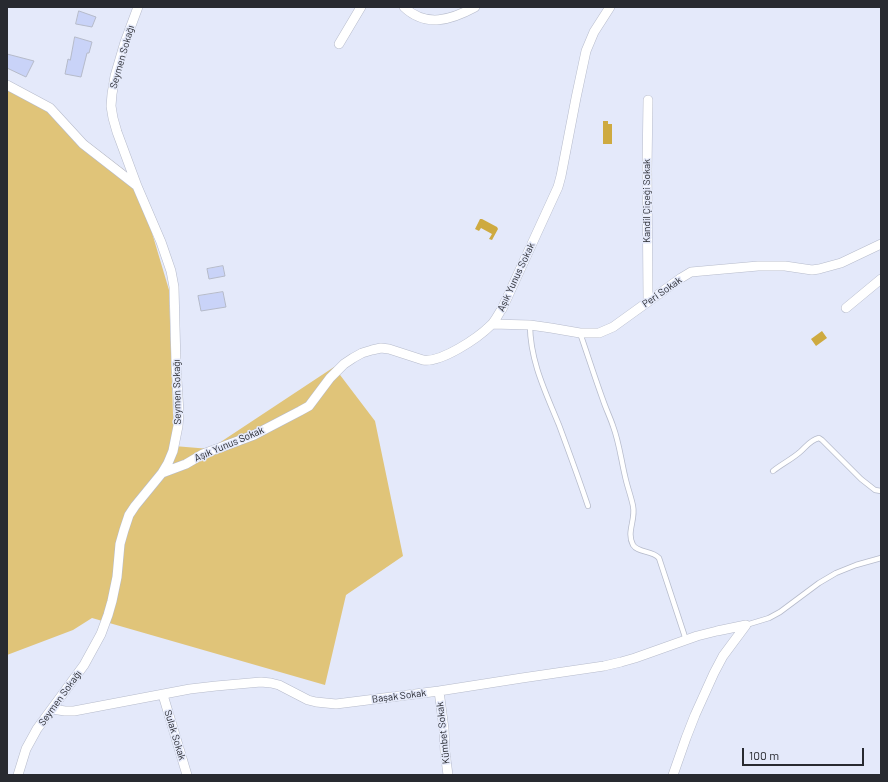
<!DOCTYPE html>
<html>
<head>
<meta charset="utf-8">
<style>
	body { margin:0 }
	#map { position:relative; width:888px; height:782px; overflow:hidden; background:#e4e9fa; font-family:Barlow,sans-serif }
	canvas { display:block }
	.frame { position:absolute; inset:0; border:8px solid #282a30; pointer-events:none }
	.scale { position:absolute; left:742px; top:748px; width:122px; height:18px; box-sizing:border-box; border:2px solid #282a30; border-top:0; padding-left:5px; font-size:12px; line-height:14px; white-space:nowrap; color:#282a30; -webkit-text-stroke:3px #e4e9fa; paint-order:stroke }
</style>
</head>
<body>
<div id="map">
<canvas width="888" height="782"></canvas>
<div class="frame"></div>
<div class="scale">100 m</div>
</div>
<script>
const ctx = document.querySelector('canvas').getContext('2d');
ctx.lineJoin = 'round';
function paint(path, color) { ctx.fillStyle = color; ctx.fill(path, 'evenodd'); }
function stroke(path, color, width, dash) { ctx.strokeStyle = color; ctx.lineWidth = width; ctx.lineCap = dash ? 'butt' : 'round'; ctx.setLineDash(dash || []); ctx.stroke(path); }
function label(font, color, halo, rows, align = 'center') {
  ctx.font = font + ' Barlow,sans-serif'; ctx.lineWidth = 3; ctx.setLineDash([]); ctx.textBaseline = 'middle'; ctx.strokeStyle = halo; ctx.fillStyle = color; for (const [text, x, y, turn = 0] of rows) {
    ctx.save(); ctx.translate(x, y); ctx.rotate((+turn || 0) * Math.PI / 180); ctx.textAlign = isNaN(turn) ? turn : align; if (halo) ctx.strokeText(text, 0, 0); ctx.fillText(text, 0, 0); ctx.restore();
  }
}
const green = new Path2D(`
	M7,80L136,179L169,290L174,446L210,449L334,367L375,421L403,556L346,595L325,685L92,618L73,630L7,655Z`);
const water = new Path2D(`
	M603,121H608V124H612V144H603Z
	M480,219H482L497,227L498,229L492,240L489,239L492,234L481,228L479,231L475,229Z
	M822,331L827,338L816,346L811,339Z`);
const building = new Path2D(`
	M79,11L96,17L92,27L76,24Z
	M75,37L92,42L89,53H87L81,77L65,74L68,59L70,60Z
	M7,54L34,61L26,77L7,68Z
	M223,266L225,276L209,279L207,269Z
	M223,292L226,307L201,311L198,296Z`);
const service = new Path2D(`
	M530,325C530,361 546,393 559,425C569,452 579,479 588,506
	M580,333C588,356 595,378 603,400C606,409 610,417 613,426C619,442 621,459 625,476C627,486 631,496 633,506C636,520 626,532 633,545C638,553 652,550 659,558L686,640
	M773,471C782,464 792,459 800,452C806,447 810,440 819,438L822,440L861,479L875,490L881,491
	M746,625L769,618L780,612L819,583L836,573L856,565L881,558`);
const minor = new Path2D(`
	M404,7C426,28 451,20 475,7
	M339,44L361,7
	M7,85L50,108L83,144L137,186
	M648,100L647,169L648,301
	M846,308L881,279
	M492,324L530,325L551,328L580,333H599L613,327L681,278L691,272L758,266H785L812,270L819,269L841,263L881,244
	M162,473L186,464L203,454L254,435L300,411L309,406L330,378L344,364L353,358L362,353L372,350L381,348L389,349L423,360C441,363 478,338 491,325C496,320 498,314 502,309L558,187L561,176L576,98L586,51L594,32L610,7
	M439,691L444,729L445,752L448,775
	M163,695L187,775
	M52,709L65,711H74L190,689L216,686L261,682L271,683L279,685L308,700L316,702L336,704L439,691L522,678L604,666L621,662L635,658L697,636L717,631L746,625
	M18,775L26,749L37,729L84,665L101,634L108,615L112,601L117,577L120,544L124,530L129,515L135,506L162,473L168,463L173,451L178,426L179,413L176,364L174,287L171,271L161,242L137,186L117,132L113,118L111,106L112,94L115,76L125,42L138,7
	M673,775L686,738L695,715L714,673L723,656L746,625`);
const streetNames = [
	["Seymen Sokağı",122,57,-74],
	["Kandil Çiçeği Sokak",647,201,-90],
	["Aşık Yunus Sokak",516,277,-65],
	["Peri Sokak",662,292,-35],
	["Seymen Sokağı",177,392,-91],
	["Aşık Yunus Sokak",229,444,-23],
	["Başak Sokak",399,696,-7],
	["Seymen Sokağı",60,698,-54],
	["Kümbet Sokak",443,733,-96],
	["Sulak Sokak",175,735,73]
];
paint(green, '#e0c479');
paint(water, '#ceaa40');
paint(building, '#c9d3f8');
stroke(building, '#b5bac9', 1);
stroke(service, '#b6bbcb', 6);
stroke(minor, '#b6bbcb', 10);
stroke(service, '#fff', 4.5);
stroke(minor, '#fff', 9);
label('10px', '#282a30', '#e4e9fa', streetNames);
</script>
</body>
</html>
